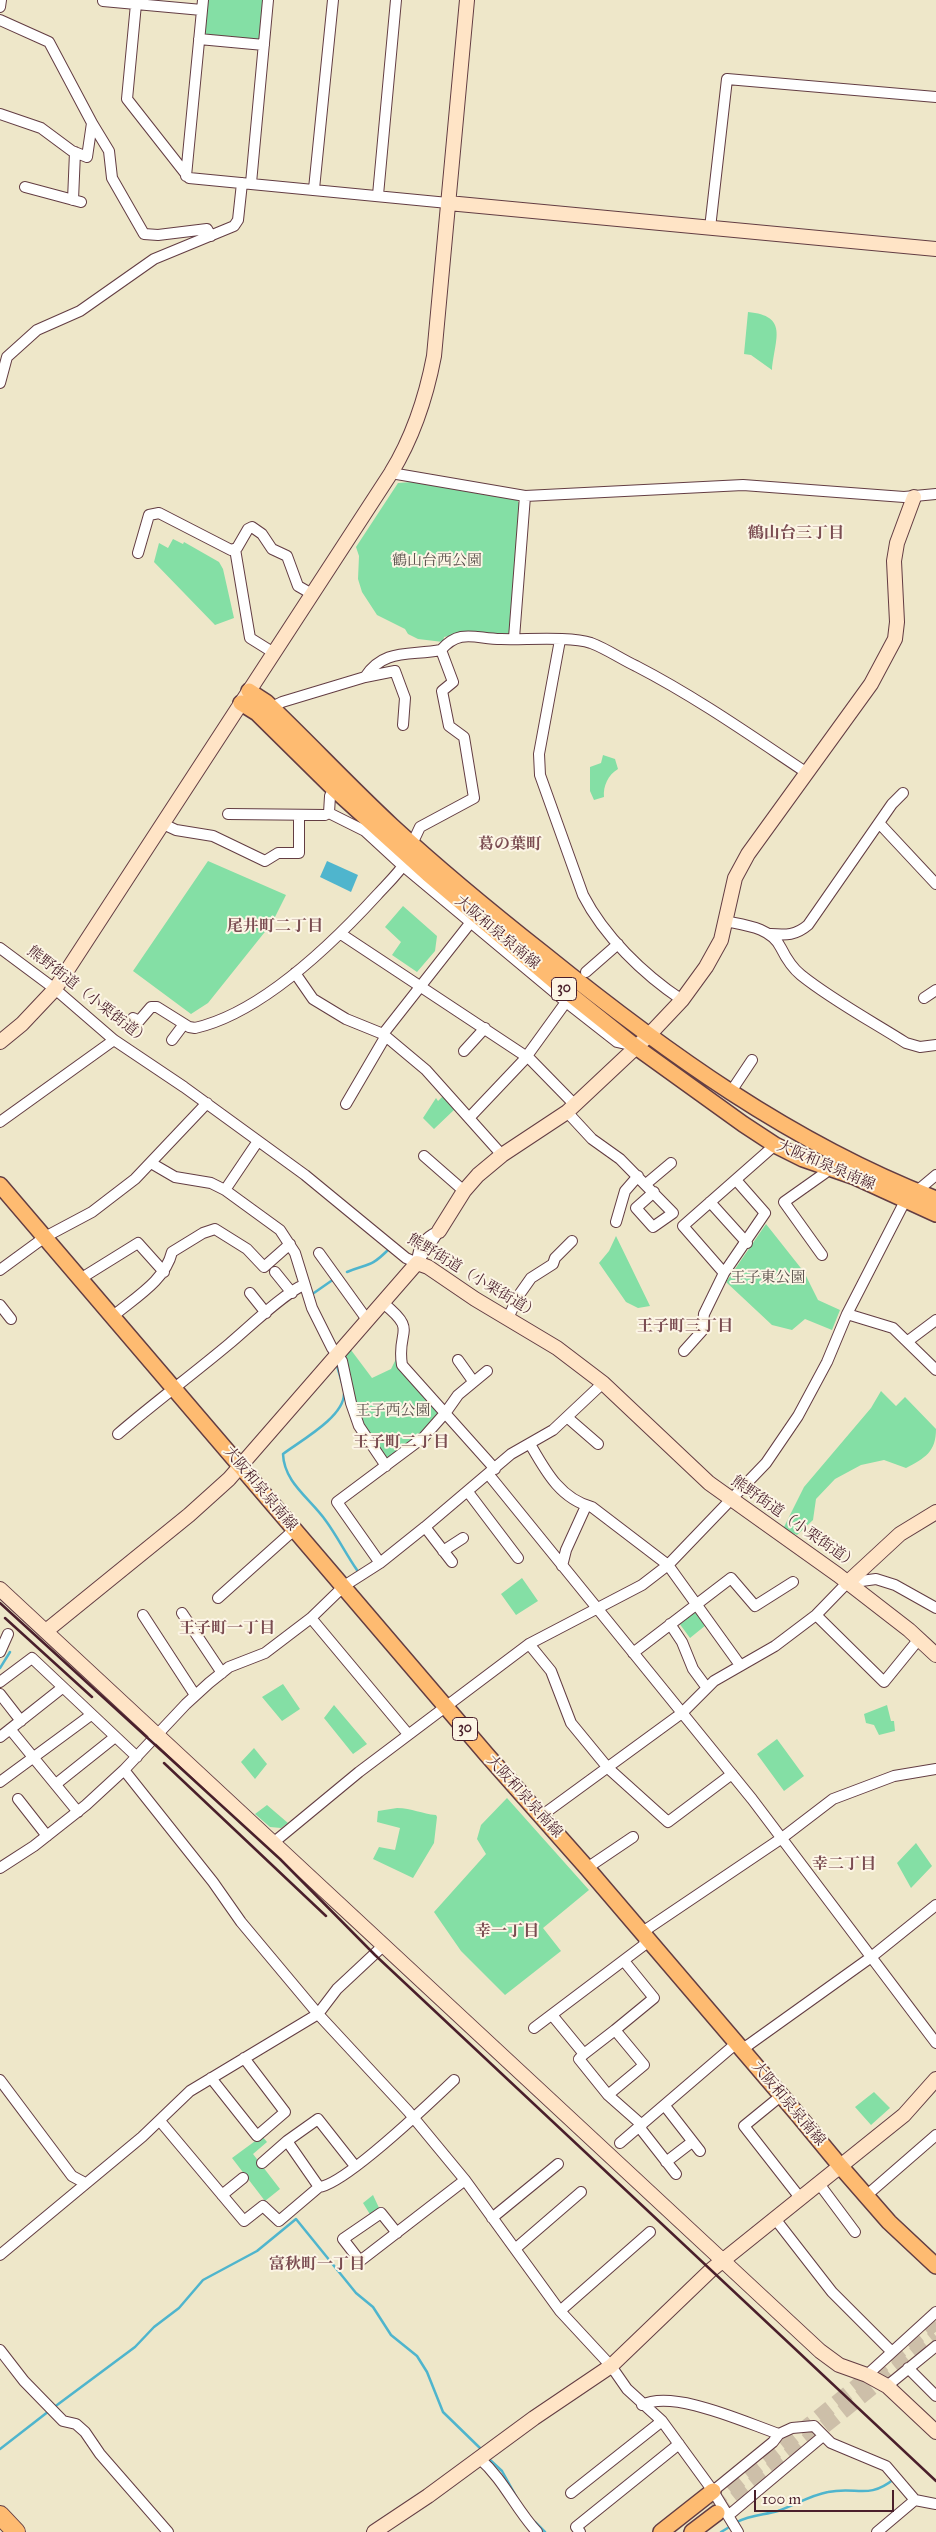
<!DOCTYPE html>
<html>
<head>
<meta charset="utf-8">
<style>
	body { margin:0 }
	#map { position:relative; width:936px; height:2532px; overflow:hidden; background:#eee7c9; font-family:"IM FELL Great Primer",serif }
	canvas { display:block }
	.scale { position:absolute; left:754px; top:2490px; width:140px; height:22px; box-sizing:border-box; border:2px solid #4a1f2b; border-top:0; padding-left:6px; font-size:15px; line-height:18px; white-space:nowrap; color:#4a1f2b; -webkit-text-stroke:4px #fcf5e5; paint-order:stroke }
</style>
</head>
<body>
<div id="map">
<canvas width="936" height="2532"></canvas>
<div class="scale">100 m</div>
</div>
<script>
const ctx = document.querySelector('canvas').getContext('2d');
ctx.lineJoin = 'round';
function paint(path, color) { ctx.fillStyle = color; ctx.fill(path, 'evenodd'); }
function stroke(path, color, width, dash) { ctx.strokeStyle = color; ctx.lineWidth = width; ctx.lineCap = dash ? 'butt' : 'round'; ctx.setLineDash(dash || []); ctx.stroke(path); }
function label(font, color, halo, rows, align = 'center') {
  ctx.font = font + ' "IM FELL Great Primer","Noto Serif JP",serif'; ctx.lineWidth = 4; ctx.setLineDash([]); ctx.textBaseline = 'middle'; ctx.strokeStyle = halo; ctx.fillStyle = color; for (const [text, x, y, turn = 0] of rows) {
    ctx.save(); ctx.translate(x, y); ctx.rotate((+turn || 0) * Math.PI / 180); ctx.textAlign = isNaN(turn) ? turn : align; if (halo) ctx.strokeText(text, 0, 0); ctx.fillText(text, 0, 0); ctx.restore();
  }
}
const green = new Path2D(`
	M206,0H264L260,38L255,41L208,36L203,32Z
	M748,312C789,316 775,338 772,370L751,355L744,354Z
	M412,482L517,500L520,504L509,636L459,634L444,637L443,642L418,639L408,634L405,629L377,615L362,592L358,579L359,556L356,547L398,483Z
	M173,539L183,544L184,542L219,562L223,569L234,618L215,625L154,562L159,543L168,548Z
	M603,755L615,759L618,769C608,775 603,786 604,797L594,800L590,791V767L601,763Z
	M208,861L286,895L272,923L208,1003L191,1014L133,971Z
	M403,906L437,936L435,951L417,972L392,955L401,942L385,927Z
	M443,1096L455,1109L434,1129L423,1118L436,1098L438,1101Z
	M766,1224L804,1272L818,1300L840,1310L832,1330L805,1319L792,1330L772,1325L726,1282Z
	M616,1236L650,1306L638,1308L626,1302L599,1263L609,1251Z
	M351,1350L372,1378L391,1369L398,1355L440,1412L431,1426L388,1460L361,1424L344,1358Z
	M881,1391L896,1406L905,1397L936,1429C936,1452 925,1458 906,1468L884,1460L861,1465L835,1479L816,1499L813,1520L797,1535L783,1529L804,1487L871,1408Z
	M522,1578L538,1601L516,1615L501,1594Z
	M695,1610L706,1625L690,1638L679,1623Z
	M283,1684L300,1709L282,1721L262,1697Z
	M334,1705L367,1744L353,1754L324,1718Z
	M887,1705L891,1721H894L895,1731L879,1735L874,1725L866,1723L864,1714Z
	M777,1739L804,1776L784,1791L757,1754Z
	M254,1748L267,1764L255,1779L241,1762Z
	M507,1798L589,1890L543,1928L561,1951L505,1995L461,1951L434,1912L486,1854L477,1839L481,1825Z
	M267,1805L288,1823L281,1828L270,1827L255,1814Z
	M397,1808C412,1808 422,1814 436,1815L437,1817L434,1843L413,1878L373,1859L379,1847L395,1850L400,1828L377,1822L378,1811Z
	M916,1843L932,1866L911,1888L897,1863Z
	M874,2092L890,2108L871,2125L855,2107Z
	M262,2136L267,2142L253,2154L280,2189L265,2201L232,2158Z
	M373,2195L380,2210L371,2216L363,2203Z`);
const water = new Path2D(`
	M327,861L358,875L351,892L320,877Z`);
const stream = new Path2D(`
	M347,1272C369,1263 370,1268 389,1249
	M311,1295L334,1279
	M337,1366L342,1383
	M344,1394C344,1417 300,1441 283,1454C284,1483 311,1499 326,1521C337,1536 346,1554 357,1570
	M0,1668L10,1652
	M53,2408L135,2347L154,2327L179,2308L203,2280L257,2251L296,2219L356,2293L373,2307L391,2335L417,2356L427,2372L443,2412L482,2450
	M0,2449L49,2411
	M489,2459L502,2471L517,2498
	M535,2522L545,2532
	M737,2522C750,2515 764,2515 778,2511C795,2505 811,2495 828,2492C857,2486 868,2500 894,2479
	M721,2532L731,2526`);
const primaryTunnel = new Path2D(`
	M711,2504L936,2322
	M717,2513L936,2336`);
const street = new Path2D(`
	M103,1L136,4
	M0,7L1,0
	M202,10L136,4L127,99L189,178L448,203
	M0,20L49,42L92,123L87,157L72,151L41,128L0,114
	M199,39L264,45
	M92,123L109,151L112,178L144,234L158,235L207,229L211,236
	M186,176L203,0
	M251,183L268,0
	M25,187L81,202
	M314,189L333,0
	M378,195L396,0
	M73,200L75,152
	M710,228L727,79L936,97
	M0,383L7,357L37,330L80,311L154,259L234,226L238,220L242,183
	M391,473L525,496L743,485L904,497L936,494
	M235,549L250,638L274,653
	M138,553L149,515L159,513L231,550L237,548L248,529L252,527L262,534L272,549L287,556L298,586L312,594
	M514,638L525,496
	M560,640L539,754L540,775L583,895C604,936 643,974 682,1000
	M365,677L395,671L405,698L403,725
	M272,707L282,702L365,677C384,648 410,656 441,650C460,628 476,639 501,639C524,640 570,636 591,643C607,649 621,659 636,666C696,697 750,735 807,773
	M334,789L330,796L329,813L365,831L403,866L566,1002L617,1042L630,1045
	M228,814L325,815L329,813
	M879,823L936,884
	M163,824L176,830L213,836L265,861L278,853H299V815
	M412,844L420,827L474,798L464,737L449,726L442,691L453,682L441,650
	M725,921C744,925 771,927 781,948C786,958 791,967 801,975C832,1000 873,1022 906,1043L920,1047L936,1045
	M341,934L530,1059L575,1105
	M769,934C786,935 795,936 808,925L892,804L903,793
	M0,948L55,989L114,1040L184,1087L305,1175L406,1258L417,1263
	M586,972L618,944
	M295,973L313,999L346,1019L383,1034L426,1070L502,1155
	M924,998L936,990
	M133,1018L139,1021L151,1007H157L189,1027L195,1028C261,1013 333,943 377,895C387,884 399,873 407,860
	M172,1040L184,1024
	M464,1051L485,1028
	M730,1093L752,1060
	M346,1104L384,1039L383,1034L471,922
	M567,1112L592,1139L620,1159L673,1213L653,1227L636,1208L654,1192
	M469,1118L524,1060L566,1002
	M0,1122L114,1040
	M424,1156L464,1191
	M151,1163L175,1177L211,1183L225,1190L280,1230L295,1253L312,1308L332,1348L342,1361L351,1403L359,1426L386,1466
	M646,1184L671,1163
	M225,1190L258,1141
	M710,1202L747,1243
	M616,1222L625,1191L638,1176
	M319,1253L368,1321
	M822,1255L784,1202L825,1173L828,1168
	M417,1263C418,1246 424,1238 439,1231
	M417,1263L439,1231
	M0,1270L45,1237L92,1212L135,1179L207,1103
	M275,1272L292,1293
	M724,1273L765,1213L736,1180
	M80,1279L138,1243L164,1272
	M250,1293L266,1313
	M383,1303C419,1332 396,1329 402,1365L495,1469
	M0,1305L11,1319
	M847,1314L893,1328L936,1370
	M112,1317C134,1298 165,1281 172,1252L203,1233L215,1229L247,1249L264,1267L290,1244
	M508,1318L519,1295L531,1278L553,1264L555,1258L572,1241
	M908,1341L936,1320
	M684,1351L702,1331L704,1314L724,1273L683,1226L775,1145
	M458,1360L473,1381
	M568,1418L598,1444
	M118,1434C154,1403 192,1375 229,1344C246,1330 285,1292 304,1285
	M530,1444C545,1470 560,1499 592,1507L668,1565L740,1665
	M489,1475L752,1799L936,2043
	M468,1492L518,1558
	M425,1527L452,1562
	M443,1551L463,1538
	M380,1563L337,1502L424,1437L446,1412L458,1395L487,1371
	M562,1566L566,1550L586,1506
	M218,1598L294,1530
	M182,1613L222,1673
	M143,1615L195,1695
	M816,1615L884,1682L919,1639
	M311,1618L408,1734
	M670,1624L682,1642L693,1669L707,1688
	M529,1644L551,1671L571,1723L608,1768L668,1822L732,1774
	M0,1652L8,1634
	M633,1653L731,1578L755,1606L793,1582
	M0,1682L32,1658L137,1757
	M0,1694L21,1721
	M10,1729L78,1812
	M0,1737L62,1688
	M124,1770L213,1882L241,1922L318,2014L408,2111L465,2180L560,2311L611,2366L627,2389L662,2421L713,2491L738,2532
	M0,1782L91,1715
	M56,1784L115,1737
	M18,1799L47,1836
	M541,1816L682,1713L714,1681L775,1646L816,1615L847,1583L876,1579L895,1585L936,1608
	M273,1843L359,1772L529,1644L642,1585L668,1565L766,1463L798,1416L827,1362L847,1314L905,1201L936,1175
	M0,1868L34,1846L86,1805L124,1770L186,1704L209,1683L229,1667L265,1653L311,1618L344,1586L380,1563L425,1527L511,1454L553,1430L603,1383
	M587,1868L633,1837
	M552,2015L584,2054L579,2059L608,2095L642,2125
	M534,2028L644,1945L647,1929L782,1838L833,1799L894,1776L936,1769
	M584,2054L615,2030
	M211,2078L257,2136L285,2112L244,2058
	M0,2080L72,2176L85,2183
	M608,2095L644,2065L615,2030L654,1998L624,1961
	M782,2095L744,2126L801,2199
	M665,2106L700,2151
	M160,2121L244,2221L263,2206L279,2221L319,2187C344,2185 432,2101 454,2080
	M640,2128L676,2174
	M620,2143L732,2047L747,2046L870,1958L936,1905
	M666,2162L692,2142
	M262,2163L287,2141
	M820,2185L855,2232
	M319,2187L287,2141L318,2119L355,2166
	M222,2195L243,2178
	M867,2195L936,2135
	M492,2218L558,2164
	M776,2220L832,2292L891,2351
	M397,2233L381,2213L343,2239L360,2261L465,2180
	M515,2249L581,2192
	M0,2255L142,2137L190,2091L318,2014L337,1989L383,1946
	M560,2311L650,2232
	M0,2350L24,2381L63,2421L76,2424L85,2432L100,2454L168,2532
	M908,2368L936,2396
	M867,2375L936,2312
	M887,2386L936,2346
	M642,2405C674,2389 746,2423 779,2434L792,2428L814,2426L831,2443L886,2466L915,2500L936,2504
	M479,2458C504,2480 515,2508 537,2532
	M713,2491L773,2442L779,2434
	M571,2493L662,2421
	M729,2515L823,2436
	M580,2532L576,2527L679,2444
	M877,2532L915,2500`);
const secondary = new Path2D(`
	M448,203L936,249
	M0,1042L22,1024L55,989L391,473C413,437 426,398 434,356L467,0
	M439,1231L464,1191L478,1175L502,1155L567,1112L648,1036L682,1000L706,967L721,940L735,878L748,854L871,684L895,639L897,622L894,561L897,543L914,497
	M847,1583L900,1534L936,1512
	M0,1589L820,2351L839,2365L867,2375L887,2386L936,2432
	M46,1631L189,1515L229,1479L417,1263L428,1267L475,1299L557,1348L603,1383L709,1483L838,1575L909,1630L936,1655
	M374,2532L428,2496L534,2418L611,2366L711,2270L904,2115L936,2079`);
const primary = new Path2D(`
	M249,691L266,702C309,743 349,786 392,826C441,871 492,913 544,954C664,1051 791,1143 936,1199
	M241,703L257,713L334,789L428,874L566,991L636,1047L743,1124L775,1145L803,1159L855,1177L936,1214
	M0,1185L487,1755L587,1868L798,2115L841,2167L889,2222L936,2266
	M661,2532L713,2491
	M692,2532L717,2513`);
const highway = new Path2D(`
	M0,2515L16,2532`);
const rail = new Path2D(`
	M0,1603L280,1859L375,1955L936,2481
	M5,1618L92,1697
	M164,1763L326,1916`);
const shields = [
	[564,989,25],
	[465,1729,25]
];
const shieldNames = [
	["30",564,989],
	["30",465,1729]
];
const parkNames = [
	["鶴山台西公園",437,561],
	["王子東公園",768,1278],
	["王子西公園",393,1411]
];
const streetNames = [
	["大阪和泉泉南線",497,933,40],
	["熊野街道（小栗街道）",88,996,38],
	["大阪和泉泉南線",826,1166,23],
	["熊野街道（小栗街道）",473,1277,31],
	["大阪和泉泉南線",260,1489,50],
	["熊野街道（小栗街道）",794,1523,35],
	["大阪和泉泉南線",524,1797,48],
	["大阪和泉泉南線",788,2104,50]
];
const neighbourhoodNames = [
	["鶴山台三丁目",796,534],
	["葛の葉町",510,845],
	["尾井町二丁目",275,927],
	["王子町三丁目",685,1327],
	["王子町二丁目",401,1443],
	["王子町一丁目",227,1629],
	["幸二丁目",844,1865],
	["幸一丁目",507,1932],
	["富秋町一丁目",317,2265]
];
paint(green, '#84dfa5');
paint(water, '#4fb5cd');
stroke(stream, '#4fb5cd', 2.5);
stroke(primaryTunnel, '#cdbfa9', 15, [15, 8]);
stroke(street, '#633d43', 12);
stroke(secondary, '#633d43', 16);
stroke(primary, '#633d43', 18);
stroke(highway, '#633d43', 20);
stroke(street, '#fff', 10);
stroke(secondary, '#ffe4c6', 14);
stroke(primary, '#febb71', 15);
stroke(highway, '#febb71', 18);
stroke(rail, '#4a1f2b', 2.5);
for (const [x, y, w] of shields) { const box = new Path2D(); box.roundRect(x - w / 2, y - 11.5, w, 23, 4); ctx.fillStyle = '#fcf5e5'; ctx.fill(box); stroke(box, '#4a1f2b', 1); }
label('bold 14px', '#4a1f2b', null, shieldNames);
label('15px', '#584f4a', '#fcf5e5', parkNames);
label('15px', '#4a1f2b', '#fcf5e5', streetNames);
label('bold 16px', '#7a4c51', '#fcf5e5', neighbourhoodNames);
</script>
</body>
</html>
